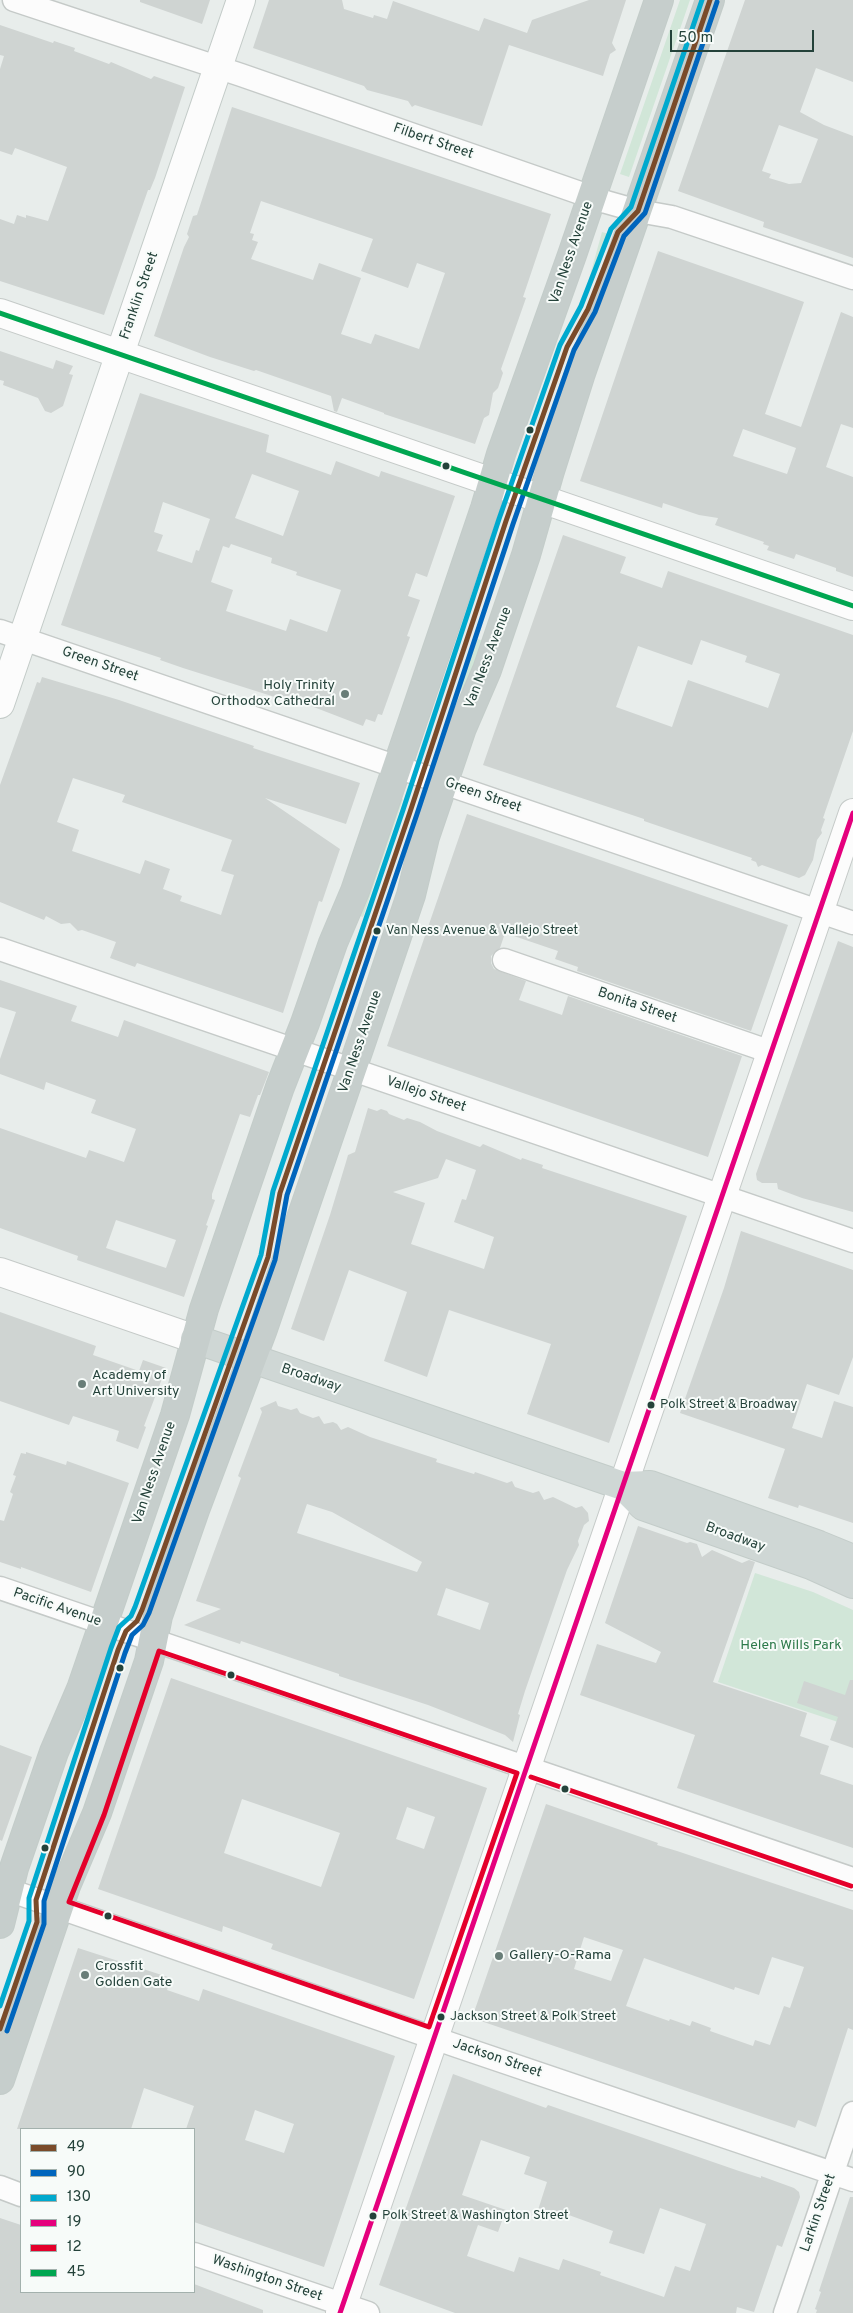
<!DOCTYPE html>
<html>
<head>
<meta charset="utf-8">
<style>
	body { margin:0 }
	#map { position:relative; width:853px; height:2313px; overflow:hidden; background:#e8edeb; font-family:Overpass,sans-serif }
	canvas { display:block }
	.legend { position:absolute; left:20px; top:2128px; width:175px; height:165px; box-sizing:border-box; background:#f7fbf9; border:1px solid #a3b1ad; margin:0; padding:6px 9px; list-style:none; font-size:15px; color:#24423a }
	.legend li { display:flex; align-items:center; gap:10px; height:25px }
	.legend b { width:25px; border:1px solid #a3b1ad }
	.scale { position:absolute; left:670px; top:30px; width:144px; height:22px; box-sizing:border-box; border:2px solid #24423a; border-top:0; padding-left:6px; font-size:15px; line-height:18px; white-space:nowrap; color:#24423a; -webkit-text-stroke:4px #f7fbf9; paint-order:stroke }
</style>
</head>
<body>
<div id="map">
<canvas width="853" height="2313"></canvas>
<ul class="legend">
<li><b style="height:6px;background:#7a4b2a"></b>49</li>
<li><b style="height:6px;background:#0065bd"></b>90</li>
<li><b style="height:6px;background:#00a9ce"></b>130</li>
<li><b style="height:6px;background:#e5007d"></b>19</li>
<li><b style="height:6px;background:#e4002b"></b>12</li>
<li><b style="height:6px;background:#00a651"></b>45</li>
</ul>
<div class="scale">50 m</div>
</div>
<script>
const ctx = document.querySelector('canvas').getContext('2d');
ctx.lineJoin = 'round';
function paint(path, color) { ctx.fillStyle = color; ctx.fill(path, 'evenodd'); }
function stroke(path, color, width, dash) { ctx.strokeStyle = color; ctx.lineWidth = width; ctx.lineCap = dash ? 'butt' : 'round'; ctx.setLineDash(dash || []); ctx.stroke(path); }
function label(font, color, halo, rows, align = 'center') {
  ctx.font = font + ' Overpass,sans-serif'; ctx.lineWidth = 4; ctx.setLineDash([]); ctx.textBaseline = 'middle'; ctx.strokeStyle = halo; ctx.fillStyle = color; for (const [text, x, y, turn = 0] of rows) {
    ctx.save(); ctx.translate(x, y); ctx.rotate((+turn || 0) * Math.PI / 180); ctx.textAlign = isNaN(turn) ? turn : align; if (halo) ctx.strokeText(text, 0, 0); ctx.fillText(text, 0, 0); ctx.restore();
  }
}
const green = new Path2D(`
	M680,0H690L629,177L620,174Z
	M602,232L609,234L583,306L581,308Z
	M477,639L484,641L466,691L460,689Z
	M397,797L403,799L363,917L356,915Z
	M755,1573L813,1592L853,1610V1727L718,1682Z`);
const building = new Path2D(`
	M140,0H210L202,24L140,2Z
	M269,0H342L344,9L373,18L374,15L387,19L393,1L479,31L484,18L527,33L532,20L589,0H626L612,43L616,50L610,54L603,76L509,45L482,126L415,105L412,107L408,101L367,90L364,86L253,48Z
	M745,0H853V82L816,68L800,112L824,125L853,136V258L763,227L764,222L678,191ZM779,125L818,139L801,183L789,184L769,178L771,174L762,171Z
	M0,25L53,43L54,41L75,48L74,51L109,64L111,62L151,79L154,76L185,87L155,178L150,190H148L104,315L0,281V219L14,224L17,215L26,218V215L48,221L67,167L15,148L12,155L0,151V69L4,56L0,55Z
	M232,107L551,214L523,297L526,298L501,369L503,373L498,388L493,393L489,415L484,418L475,444L384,414V413L342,398L337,412L334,411L331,396L256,370L254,371L210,357L154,336L184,247L189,237L187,234L193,216L197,215ZM261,201L373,239L361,271L408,288L417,263L445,273L419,349L375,334L371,344L341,334L361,278L319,263L313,280L251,259L258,242L252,240L254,234L250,233Z
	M658,251L804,302L765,414L801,427L841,312L853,317V428L841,424L826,467L853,477V577L836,571V568L796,554L794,559L767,550L769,546L763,544L764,542L715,525L718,518L699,515L663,503L662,508L580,481ZM743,429L796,448L787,474L733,456Z
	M0,351L53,369L56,360L73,366L69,374L73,375L63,406L51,413L45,411L38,398L3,385L4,381L0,380Z
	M140,393L269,435L266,452L331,475L336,461L379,477L381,471L455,496L427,577L416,573L408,596L420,600L407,636L410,637L382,715L378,714L375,722L366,719L363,726L298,701L297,704L183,668L160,660L161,658L61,625ZM252,474L299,491L283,536L235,518ZM163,502L210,519L199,551L196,550L192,563L157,551L163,535L154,532ZM231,544L272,558L271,563L297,572L296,575L341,590L327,632L290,619L286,631L226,611L233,590L211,582L223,546L229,548Z
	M563,535L626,557L620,573L662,588L668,571L853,635V731L823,818L825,819L821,830L822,833L817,840L813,860L805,875L799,878L762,865L758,867L756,862L751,860L752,858L644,821V819L483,765ZM701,640L747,656L745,662L780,674L768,708L688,680L672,727L616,707L638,646L692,665Z
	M42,677L119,700L254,746L253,748L360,783L346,824L265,798L340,849L322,902L319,901L283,1013L137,963L135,967L110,958L116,942L82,930L78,931L70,923L61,924L46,916L44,920L0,902V785L37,682L40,683ZM73,778L125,795L122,802L232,840L221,871L234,875L221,915L180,901L182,896L163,889L170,869L145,860L140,874L72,851L79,830L57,822Z
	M467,814L788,925L751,1031L577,971L578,967L555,959L558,951L505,933L500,948L491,956V963L494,969L526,981L519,1000L562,1015L568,996L742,1056L708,1157L387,1046Z
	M838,941L853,947V1212L802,1198L778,1189L777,1183H762L757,1180L756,1174Z
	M0,980L77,1006L71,1021L118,1037L124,1020L269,1072L260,1095H258L250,1117L240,1114L212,1194V1199L215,1200L206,1225L208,1226L184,1297L77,1260L78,1256L0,1228V1128L86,1158L89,1150L124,1162L136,1129L91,1113L96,1100L46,1082L44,1090L0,1074V1059L16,1012L0,1007ZM116,1220L176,1240L166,1268L106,1248Z
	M368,1108L377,1111L381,1109L387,1111L389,1114L404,1120L407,1118L420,1122L437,1131L480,1147L483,1144L521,1160L522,1158L543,1165L542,1168L687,1216L609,1443L527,1414L551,1344L449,1310L427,1377L384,1361L407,1292L349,1270L324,1341L291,1329L330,1215L346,1162L348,1155L355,1152ZM446,1159L476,1170L466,1200L462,1199L454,1222L494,1237L484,1269L411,1244L425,1203L393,1192L438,1178Z
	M741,1231L853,1270V1357L839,1395L807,1384L792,1428L822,1438L834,1401L853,1407V1523L799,1505L798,1508L768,1498L785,1449L680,1413L724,1288Z
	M0,1312L96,1346L93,1355L139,1371L143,1360L166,1368L144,1426L146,1427L138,1449L116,1441L119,1431L73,1416L69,1425L0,1401Z
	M276,1401L278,1406L291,1410L297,1408L300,1413L313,1418L319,1416L324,1424L333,1422L337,1424L341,1430L348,1427L370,1437L437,1459L436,1462L474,1474L475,1472L507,1483L512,1481L515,1487L533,1493L539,1491L544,1500L553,1497L576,1508L582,1506L588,1513L589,1521L584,1525L578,1541L579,1545L567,1570L525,1691L518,1714L520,1715L513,1742L505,1735L428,1705L339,1676V1674L241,1641L240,1644L184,1625L221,1609L196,1601L241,1478L238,1476L262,1412L260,1408ZM307,1504L332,1512L422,1562L417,1572L297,1533ZM446,1588L489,1603L480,1630L437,1615Z
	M26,1452L66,1465L67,1461L129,1483L91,1592L21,1567V1569L0,1562V1520L4,1521L13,1494L10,1492L16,1476L13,1475L21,1453L26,1454Z
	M638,1526L687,1543L690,1542L697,1544L702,1557L712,1550L742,1563L749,1560L755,1562L713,1682L807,1713L800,1736L829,1746L820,1774L853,1785V1848L677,1788L695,1735L580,1695L597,1644L656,1663L661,1652L605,1623Z
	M171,1678L487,1788L414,1999L271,1949L273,1944L223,1926L222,1932L98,1889ZM242,1799L340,1833L321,1887L224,1853ZM407,1807L435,1817L424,1849L396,1839Z
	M850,1680H853V1748L830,1740L838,1717L797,1703L804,1681L845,1695Z
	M0,1745L32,1757L2,1841L0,1840Z
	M546,1804L658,1843L657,1845L677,1851L853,1910V2030L848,2028L816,2127L798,2120L795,2128L472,2018ZM584,1937L623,1950L611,1981L574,1969ZM772,1957L804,1967L790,2008L784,2006L770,2045L755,2040L753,2046L710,2031L711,2028L692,2021L690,2026L670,2019L669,2021L626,2006L644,1958L734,1990L735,1987L759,1995Z
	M78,1948L171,1978L167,1990L199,2001L203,1989L395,2056L324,2267L194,2222V2129H186L194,2106L144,2088L131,2129H17ZM255,2110L294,2124L284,2153L245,2140Z
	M453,2074L546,2108L548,2105L739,2171L761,2178V2176L794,2188L799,2192L800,2197L782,2247L777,2245L754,2312L737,2307L736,2313H455L379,2285ZM481,2140L530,2157L524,2174L547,2182L538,2210L564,2219L566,2214L613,2231L609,2243L644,2254L660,2208L706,2224L690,2271L675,2266L664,2297L600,2275L601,2272L563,2259L559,2270L519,2257L514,2272L467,2256L478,2225L498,2232L506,2210L462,2195Z
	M850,2197H853V2313H816L817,2310L815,2309L821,2292L819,2291Z
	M0,2218L21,2225V2292H194V2284L263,2310V2313H0Z`);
const minor = new Path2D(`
	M14,0L241,75L606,202L638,211L672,217L853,278
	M0,631L853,923
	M0,949L853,1241
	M504,960L771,1052
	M0,1588L853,1879
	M0,1887L457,2046L853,2180
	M0,2187L21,2195
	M194,2254L368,2313
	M785,2313L853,2113`);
const tertiary = new Path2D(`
	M0,313L853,606
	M0,1272L195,1339
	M340,2313L853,813`);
const secondary = new Path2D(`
	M0,704L241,0`);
const primary = new Path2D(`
	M195,1339L623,1486L650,1485L819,1545L853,1559
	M623,1486L643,1506L811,1565L853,1584`);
const trunk = new Path2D(`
	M0,1924L14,1868L54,1752L81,1689L175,1415L204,1309L280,1087L305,1023L333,943L355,891L485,508L501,454L572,255L659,0
	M0,2080L66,1886L97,1813L149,1661L158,1616L195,1510L263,1329L361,1043L411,895L425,837L462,728L487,670L526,555L550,471L581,373L710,0`);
const bus1 = new Path2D(`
	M0,2029L37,1922L36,1900L118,1650L126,1631L137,1621L142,1610L268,1257L280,1193L410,812L506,521L567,347L588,309L618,232L638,211L710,0`);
const bus2 = new Path2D(`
	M7,2031L44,1924V1901L125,1653L132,1635L143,1625L149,1613L275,1260L287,1195L417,814L513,524L574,350L595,312L624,236L645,213L717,2`);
const bus3 = new Path2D(`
	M0,2006L29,1921V1898L111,1648L119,1627L131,1616L135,1607L261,1255L273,1191L403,810L499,519L560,345L581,306L611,229L631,207L702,0`);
const bus4 = new Path2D(`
	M340,2313L853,813`);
const bus5 = new Path2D(`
	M159,1651L517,1773L429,2027L69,1902L104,1815Z
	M531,1777L851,1886`);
const bus6 = new Path2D(`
	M0,313L853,606`);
const markers = [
	[530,430,4.5,"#24423a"],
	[446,466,4.5,"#24423a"],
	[345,694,5,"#697e78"],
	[377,931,4.5,"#24423a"],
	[82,1384,5,"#697e78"],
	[651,1405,4.5,"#24423a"],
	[120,1668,4.5,"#24423a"],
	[231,1675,4.5,"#24423a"],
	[565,1789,4.5,"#24423a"],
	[45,1848,4.5,"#24423a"],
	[108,1916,4.5,"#24423a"],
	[499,1956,5,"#697e78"],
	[85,1975,5,"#697e78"],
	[441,2017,4.5,"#24423a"],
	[373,2216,4.5,"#24423a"]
];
const busNames = [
	["Van Ness Avenue & Vallejo Street",386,931],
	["Polk Street & Broadway",660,1405],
	["Jackson Street & Polk Street",450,2017],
	["Polk Street & Washington Street",382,2216]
];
const streetNames = [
	["Filbert Street",433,142,19],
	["Van Ness Avenue",572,253,-71],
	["Franklin Street",140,296,-71],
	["Van Ness Avenue",489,658,-69],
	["Green Street",100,665,19],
	["Green Street",483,796,19],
	["Bonita Street",637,1006,19],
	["Van Ness Avenue",361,1042,-71],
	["Vallejo Street",426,1095,19],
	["Broadway",311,1379,19],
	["Van Ness Avenue",155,1473,-71],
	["Broadway",735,1538,20],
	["Pacific Avenue",57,1608,19],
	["Jackson Street",497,2059,19],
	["Larkin Street",819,2213,-71],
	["Washington Street",267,2279,19]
];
const poiNames = [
	["Holy Trinity",335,686,"right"],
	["Orthodox Cathedral",335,702,"right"],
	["Academy of",92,1376],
	["Art University",92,1392],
	["Gallery-O-Rama",509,1956],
	["Crossfit",95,1967],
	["Golden Gate",95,1983]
];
const parkNames = [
	["Helen Wills Park",791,1646]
];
paint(green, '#d1e6d8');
paint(building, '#cfd4d2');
stroke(minor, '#c5cac8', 25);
stroke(tertiary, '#c5cac8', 30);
stroke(secondary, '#c3cbc8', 30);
stroke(primary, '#c3ccc9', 30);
stroke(trunk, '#c3ccc9', 30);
stroke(minor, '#fcfcfc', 22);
stroke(tertiary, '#fcfcfc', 28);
stroke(secondary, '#fcfcfc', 28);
stroke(primary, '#cfd7d5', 28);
stroke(trunk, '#c6cecc', 28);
stroke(bus1, '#7a4b2a', 5);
stroke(bus2, '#0065bd', 5);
stroke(bus3, '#00a9ce', 5);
stroke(bus4, '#e5007d', 5);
stroke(bus5, '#e4002b', 5);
stroke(bus6, '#00a651', 5);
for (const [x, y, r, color] of markers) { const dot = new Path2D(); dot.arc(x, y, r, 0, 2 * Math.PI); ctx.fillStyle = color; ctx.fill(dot); stroke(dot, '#f7fbf9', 2); }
label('13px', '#24423a', '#f7fbf9', busNames, 'left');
label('14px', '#24423a', '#f7fbf9', streetNames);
label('14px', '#24423a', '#f7fbf9', poiNames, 'left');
label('14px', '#2d7a4b', '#f7fbf9', parkNames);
</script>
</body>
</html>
